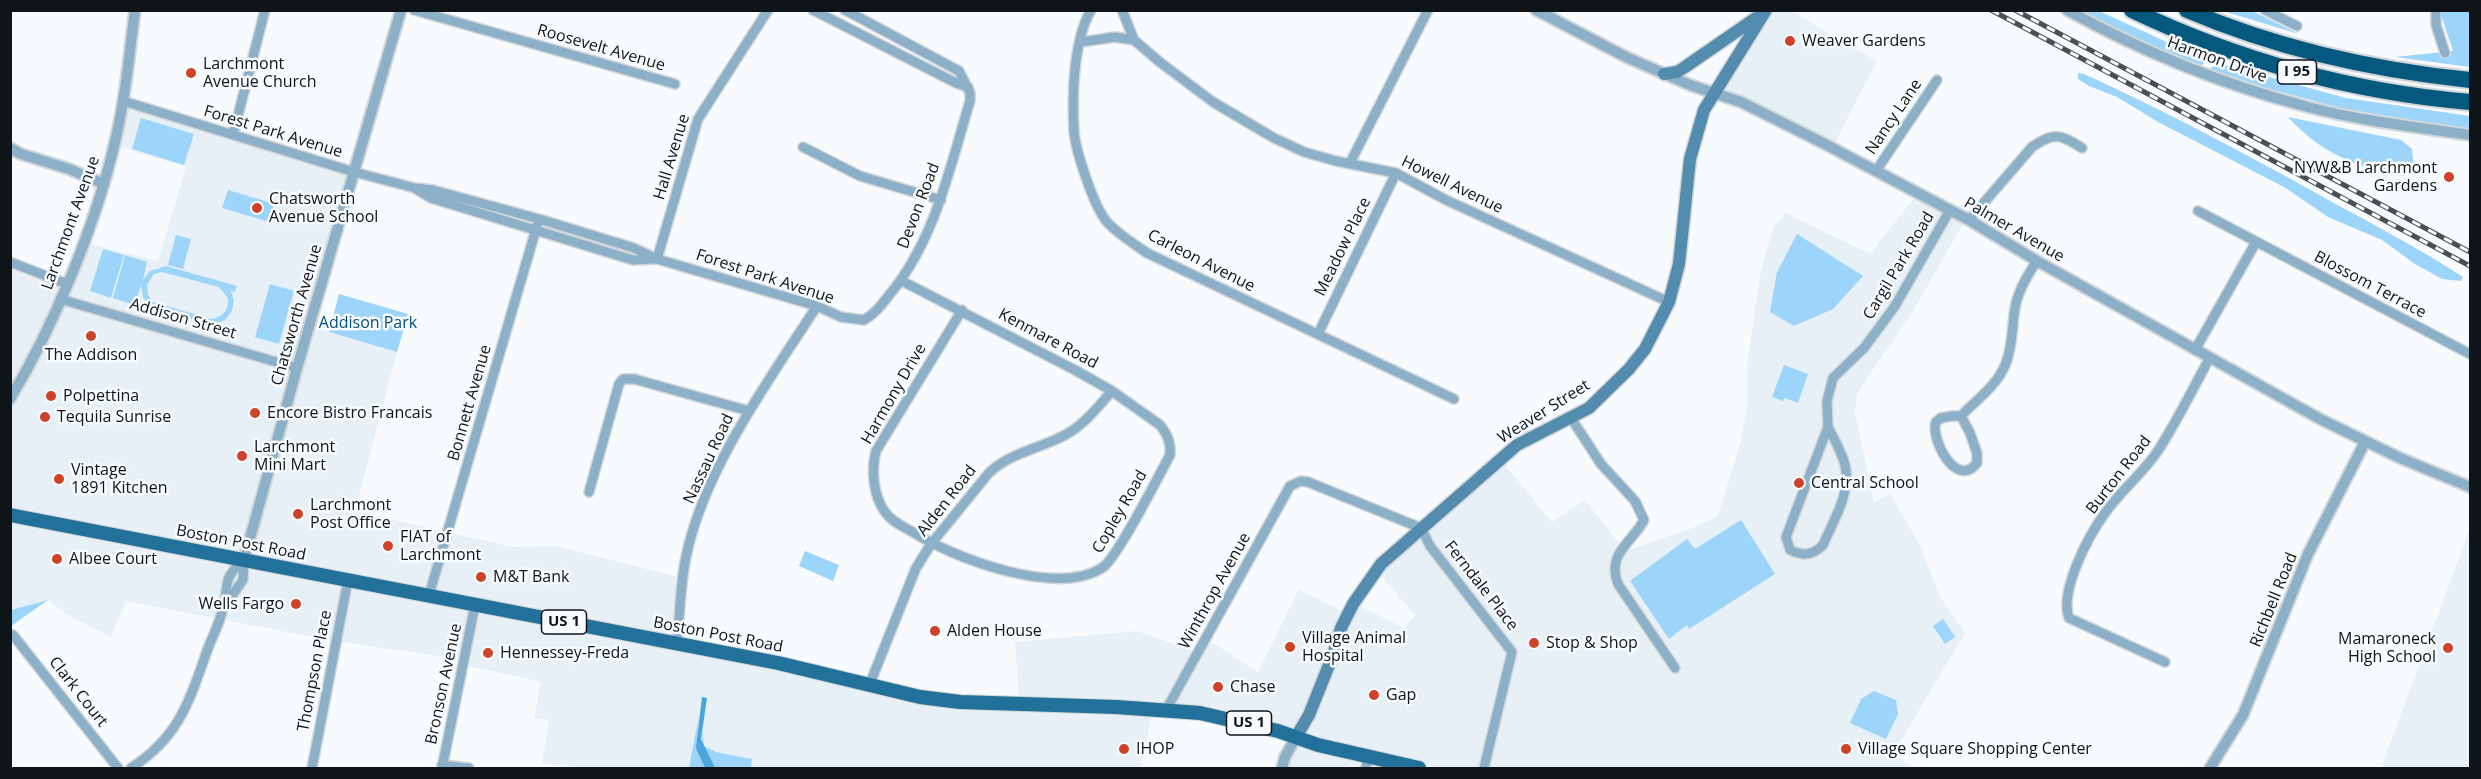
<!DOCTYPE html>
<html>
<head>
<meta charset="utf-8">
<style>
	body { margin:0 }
	#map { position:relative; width:2481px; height:779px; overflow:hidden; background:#f8fbfd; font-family:"Open Sans",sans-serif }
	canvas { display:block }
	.frame { position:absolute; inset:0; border:12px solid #0e1418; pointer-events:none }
</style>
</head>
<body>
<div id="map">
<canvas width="2481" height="779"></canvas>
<div class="frame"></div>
</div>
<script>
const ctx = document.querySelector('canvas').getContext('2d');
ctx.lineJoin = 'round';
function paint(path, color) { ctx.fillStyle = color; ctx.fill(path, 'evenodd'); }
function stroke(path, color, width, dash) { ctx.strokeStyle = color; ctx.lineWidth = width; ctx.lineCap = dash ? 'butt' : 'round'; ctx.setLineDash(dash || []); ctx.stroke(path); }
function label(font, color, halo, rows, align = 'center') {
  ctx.font = font + ' "Open Sans",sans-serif'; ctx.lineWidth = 5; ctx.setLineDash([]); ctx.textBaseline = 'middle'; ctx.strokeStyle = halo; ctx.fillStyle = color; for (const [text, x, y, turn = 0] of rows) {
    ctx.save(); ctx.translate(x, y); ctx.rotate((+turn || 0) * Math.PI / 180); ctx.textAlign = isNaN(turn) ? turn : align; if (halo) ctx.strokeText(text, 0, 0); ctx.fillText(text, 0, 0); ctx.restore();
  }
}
const built = new Path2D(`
	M1749,11H1791L1877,61L1834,145L1721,90L1763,16Z
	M125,103L351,174L307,326L397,352L355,511L513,547L556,546L678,577L675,644L924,695L1019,701L1015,642L1137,631L1203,654L1210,641L1258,672L1299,589L1343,612L1350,601L1404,628L1415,615L1372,565L1497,455L1552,522L1585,500L1625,551L1690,529L1718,516L1740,443L1747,406V366L1753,322L1761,271L1773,227L1786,213L1870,254L1914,198L1963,224L1912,313L1865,381L1857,395L1855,412L1874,503L1890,493L1921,547L1940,597L1965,633L1893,754L1913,768H1278L1290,740L1225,722L1152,715L1141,768H751L752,759L693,748L689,768H583L542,763L549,720L534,718L541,682L460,664V659L333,641L126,601L111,637L69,616L48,600L11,610L10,266L68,287L86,243L158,261L186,167L117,146Z
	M2470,528V768H2381Z`);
const green = new Path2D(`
	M2081,11H2099L2171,44L2210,59L2199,67L2153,48Z
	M2223,11H2252L2299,34Z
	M2442,11H2470V67L2395,57L2453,51L2442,18Z
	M2218,63L2346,98L2470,116V130L2340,108L2270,89L2209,69Z
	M2078,73L2084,74C2164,110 2240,151 2316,193C2366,221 2416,246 2463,277L2461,281L2442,279L2415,264L2382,240L2328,217L2284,187L2158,122L2117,97L2089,86L2078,79Z
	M2288,117L2401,140L2412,149L2414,170L2404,176L2396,175C2351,165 2319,151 2288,117Z
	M141,118L194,134L184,165L132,149Z
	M228,190L275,204L269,222L222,208Z
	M1797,234L1863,276L1833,309L1794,326L1770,312L1777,272Z
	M176,235L191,239L183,269L168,265Z
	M103,249L124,255L111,298L90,291Z
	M125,255L147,262L143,280L150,271L166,266L237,286L235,292L231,291L234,301L232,311L225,320L212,325L154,309L143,298L141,285L135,305L113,298ZM162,272L219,287L228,298C229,310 223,317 211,319L153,302L148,295L147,285L154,274Z
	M270,284L294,291L279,344L255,337Z
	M339,294L408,314L397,352L329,332Z
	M1784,365L1808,374L1798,403L1785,398L1783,401L1772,397Z
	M1741,520L1775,574L1689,629L1687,625L1669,639L1630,581L1687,539L1695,549Z
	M805,551L839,565L833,581L799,566Z
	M48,600L11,626V610Z
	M1943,619L1955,637L1945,644L1933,626Z
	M1874,691L1896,700L1898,714L1886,739L1850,723L1861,699Z
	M699,716C697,734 697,752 705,768H689Z
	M702,728L704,746L716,752L752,759L751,768H715C707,754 700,744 702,728Z`);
const water = new Path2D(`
	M702,697L707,698L701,739L715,768H705L696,748Z`);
const minor = new Path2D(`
	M414,10L675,84
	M813,10L956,83L968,87
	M1091,10C1073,41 1072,97 1074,132C1076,152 1094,207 1107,222C1118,234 1134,244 1147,253L1454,399
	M1122,10L1134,40L1161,63L1213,102L1274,138L1304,152L1336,161L1396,173L1446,200L1669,302
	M2265,10L2297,26
	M2436,10V25L2445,53
	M1081,42L1115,37L1134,40
	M123,101L354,172L415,188L433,190L539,219L634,248L657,259L817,306L841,317L864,320C875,314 882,304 890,294C935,240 950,167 970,101V93L959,71L845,10
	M233,135L265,10
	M803,147L860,176L941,200
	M1350,163L1428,10
	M1876,171L1937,80
	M416,189L431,198L633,260L655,259
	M2198,211L2470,354
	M1969,220L2032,147C2054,132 2060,134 2082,148
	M657,259L698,119L768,10
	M10,262L67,284
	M902,281L1075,370L1112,391L1160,425C1167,434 1171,442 1170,455C1159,475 1117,559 1102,568C1055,597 953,558 911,531C902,526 891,521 885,512C873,495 871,470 876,451L962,310
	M60,299L297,368
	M1318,334L1396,173
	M2195,350L2256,242
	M1952,416H1961L1970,433L1977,453V463C1956,490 1930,438 1936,422L1941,418Z
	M1961,416C1976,400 1998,385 2006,363C2013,345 2012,326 2015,308C2018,291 2028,274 2037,261
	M1571,418L1601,464L1635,501L1644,520C1633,542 1606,553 1618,584L1675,668
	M1828,427C1834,439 1842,452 1845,465C1852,492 1833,521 1823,545C1812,556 1803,556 1790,550L1786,537Z
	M1828,427L1827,401L1833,378L1864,348L1895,306L1950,210
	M589,492L619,384L623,379H634L749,411
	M429,595L539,219
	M224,607L243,580L244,560
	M13,635L118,768
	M677,643C680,615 680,585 686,557C704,469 769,380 817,306
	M2165,662L2069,618C2059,591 2089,535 2105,513C2122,489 2146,471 2161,446C2179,417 2194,387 2210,357
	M869,686L916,568L931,544L988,474C1008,454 1034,450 1059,438C1082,428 1096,409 1112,391
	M1166,710L1290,486L1301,481L1308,482L1421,528L1430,546L1512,652L1484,768
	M442,765L469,768
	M131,768C179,737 189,702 207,651C212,637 220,623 223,608C230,582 221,580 244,560
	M312,768L348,580
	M442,768L475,605
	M1366,768L1368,757`);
const tertiary = new Path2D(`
	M1536,10L1626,57L1690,85L1741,102L1821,142L1969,220L2037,261L2320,419L2400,458L2470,487
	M2067,10C2143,52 2224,85 2308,107C2361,121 2416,127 2470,135
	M10,148L21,154L69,169L104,184
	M10,399C54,326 94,229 114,146C125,102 129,56 135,10
	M244,560L297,368L401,10
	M1282,768L1285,757L1296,737
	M2210,768L2243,715L2308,554L2365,442`);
const secondary = new Path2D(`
	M1664,74L1677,72L1685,67L1756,18
	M1296,737L1309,715L1333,655L1341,628L1353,604L1381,564L1517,445L1589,408L1629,369L1645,349L1669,302L1679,264L1690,159L1704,110L1766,10`);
const primary = new Path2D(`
	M10,515L778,663L920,697L960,702L1116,707L1200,713L1278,731L1318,745L1419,768`);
const motorway = new Path2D(`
	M2132,10C2239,61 2353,92 2470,102
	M2187,10C2278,49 2373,70 2470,80`);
const rail = new Path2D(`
	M1991,10L2470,266
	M2015,10L2470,252`);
const markers = [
	[1790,41,6,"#cd4228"],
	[191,73,6,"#cd4228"],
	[2449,177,6,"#cd4228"],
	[257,208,6,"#cd4228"],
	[91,336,6,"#cd4228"],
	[51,396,6,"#cd4228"],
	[255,413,6,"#cd4228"],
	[45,417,6,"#cd4228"],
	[242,456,6,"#cd4228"],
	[59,479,6,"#cd4228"],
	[1799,483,6,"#cd4228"],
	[298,514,6,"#cd4228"],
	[388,546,6,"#cd4228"],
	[57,559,6,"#cd4228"],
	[481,577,6,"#cd4228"],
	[296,604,6,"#cd4228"],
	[935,631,6,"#cd4228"],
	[1534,643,6,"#cd4228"],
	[1290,647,6,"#cd4228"],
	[2448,648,6,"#cd4228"],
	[488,653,6,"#cd4228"],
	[1218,687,6,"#cd4228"],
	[1374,695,6,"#cd4228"],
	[1124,749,6,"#cd4228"],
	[1846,749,6,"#cd4228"]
];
const shields = [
	[2297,72,39],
	[564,622,45],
	[1249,723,45]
];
const shieldNames = [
	["I 95",2297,72],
	["US 1",564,622],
	["US 1",1249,723]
];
const poiNames = [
	["Weaver Gardens",1802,41],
	["Larchmont",203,64],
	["Avenue Church",203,82],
	["NYW&B Larchmont",2437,168,"right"],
	["Gardens",2437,186,"right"],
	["Chatsworth",269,199],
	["Avenue School",269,217],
	["The Addison",91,355,"center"],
	["Polpettina",63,396],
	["Encore Bistro Francais",267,413],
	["Tequila Sunrise",57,417],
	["Larchmont",254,447],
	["Mini Mart",254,465],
	["Vintage",71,470],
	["1891 Kitchen",71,488],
	["Central School",1811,483],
	["Larchmont",310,505],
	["Post Office",310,523],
	["FIAT of",400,537],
	["Larchmont",400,555],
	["Albee Court",69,559],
	["M&T Bank",493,577],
	["Wells Fargo",284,604,"right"],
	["Alden House",947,631],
	["Village Animal",1302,638],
	["Hospital",1302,656],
	["Mamaroneck",2436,639,"right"],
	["High School",2436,657,"right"],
	["Stop & Shop",1546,643],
	["Hennessey-Freda",500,653],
	["Chase",1230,687],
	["Gap",1386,695],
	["IHOP",1136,749],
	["Village Square Shopping Center",1858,749]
];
const streetNames = [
	["Roosevelt Avenue",601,48,16],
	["Harmon Drive",2217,60,20],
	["Nancy Lane",1894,117,-56],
	["Forest Park Avenue",273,132,17],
	["Hall Avenue",672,157,-73],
	["Howell Avenue",1452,185,26],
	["Devon Road",919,206,-69],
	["Larchmont Avenue",71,223,-70],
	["Palmer Avenue",2014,230,30],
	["Meadow Place",1343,247,-64],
	["Carleon Avenue",1201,261,27],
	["Cargil Park Road",1899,266,-59],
	["Forest Park Avenue",765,277,18],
	["Blossom Terrace",2370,285,28],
	["Chatsworth Avenue",297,315,-74],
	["Addison Street",183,319,16],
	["Kenmare Road",1048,339,28],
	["Harmony Drive",894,394,-60],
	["Bonnett Avenue",470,403,-74],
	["Weaver Street",1544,412,-32],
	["Nassau Road",709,459,-65],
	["Burton Road",2119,475,-52],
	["Alden Road",947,501,-52],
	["Copley Road",1120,512,-60],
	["Boston Post Road",241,543,11],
	["Ferndale Place",1481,586,52],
	["Winthrop Avenue",1215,591,-61],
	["Richbell Road",2274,600,-68],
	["Boston Post Road",718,635,11],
	["Thompson Place",315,671,-79],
	["Bronson Avenue",444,684,-78],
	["Clark Court",78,692,52]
];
const parkNames = [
	["Addison Park",368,323]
];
paint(built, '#e7f0f6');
paint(green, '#9cd5f9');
paint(water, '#49a6da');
stroke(minor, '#d3d6d8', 12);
stroke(tertiary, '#d3d6d8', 14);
stroke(secondary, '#d3d6d8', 15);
stroke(primary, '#d3d6d8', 16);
stroke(motorway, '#d3d6d8', 20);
stroke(minor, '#8cb0c8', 9);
stroke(tertiary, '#8cb0c8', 10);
stroke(secondary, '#538cae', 12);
stroke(primary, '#21719a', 14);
stroke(motorway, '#05597e', 16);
stroke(rail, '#494f52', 5);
stroke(rail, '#f8fbfd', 3, [9]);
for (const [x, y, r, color] of markers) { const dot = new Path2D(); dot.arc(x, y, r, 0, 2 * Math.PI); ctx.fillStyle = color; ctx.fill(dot); stroke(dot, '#f8fbfd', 2); }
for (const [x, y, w] of shields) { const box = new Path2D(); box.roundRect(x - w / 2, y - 12, w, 24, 4.5); ctx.fillStyle = '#f8fbfd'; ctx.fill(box); stroke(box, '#0e1418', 1.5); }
label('bold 15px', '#0e1418', null, shieldNames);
label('16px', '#0e1418', '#f8fbfd', poiNames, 'left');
label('16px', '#0e1418', '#f8fbfd', streetNames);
label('16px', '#035174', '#f8fbfd', parkNames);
</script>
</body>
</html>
